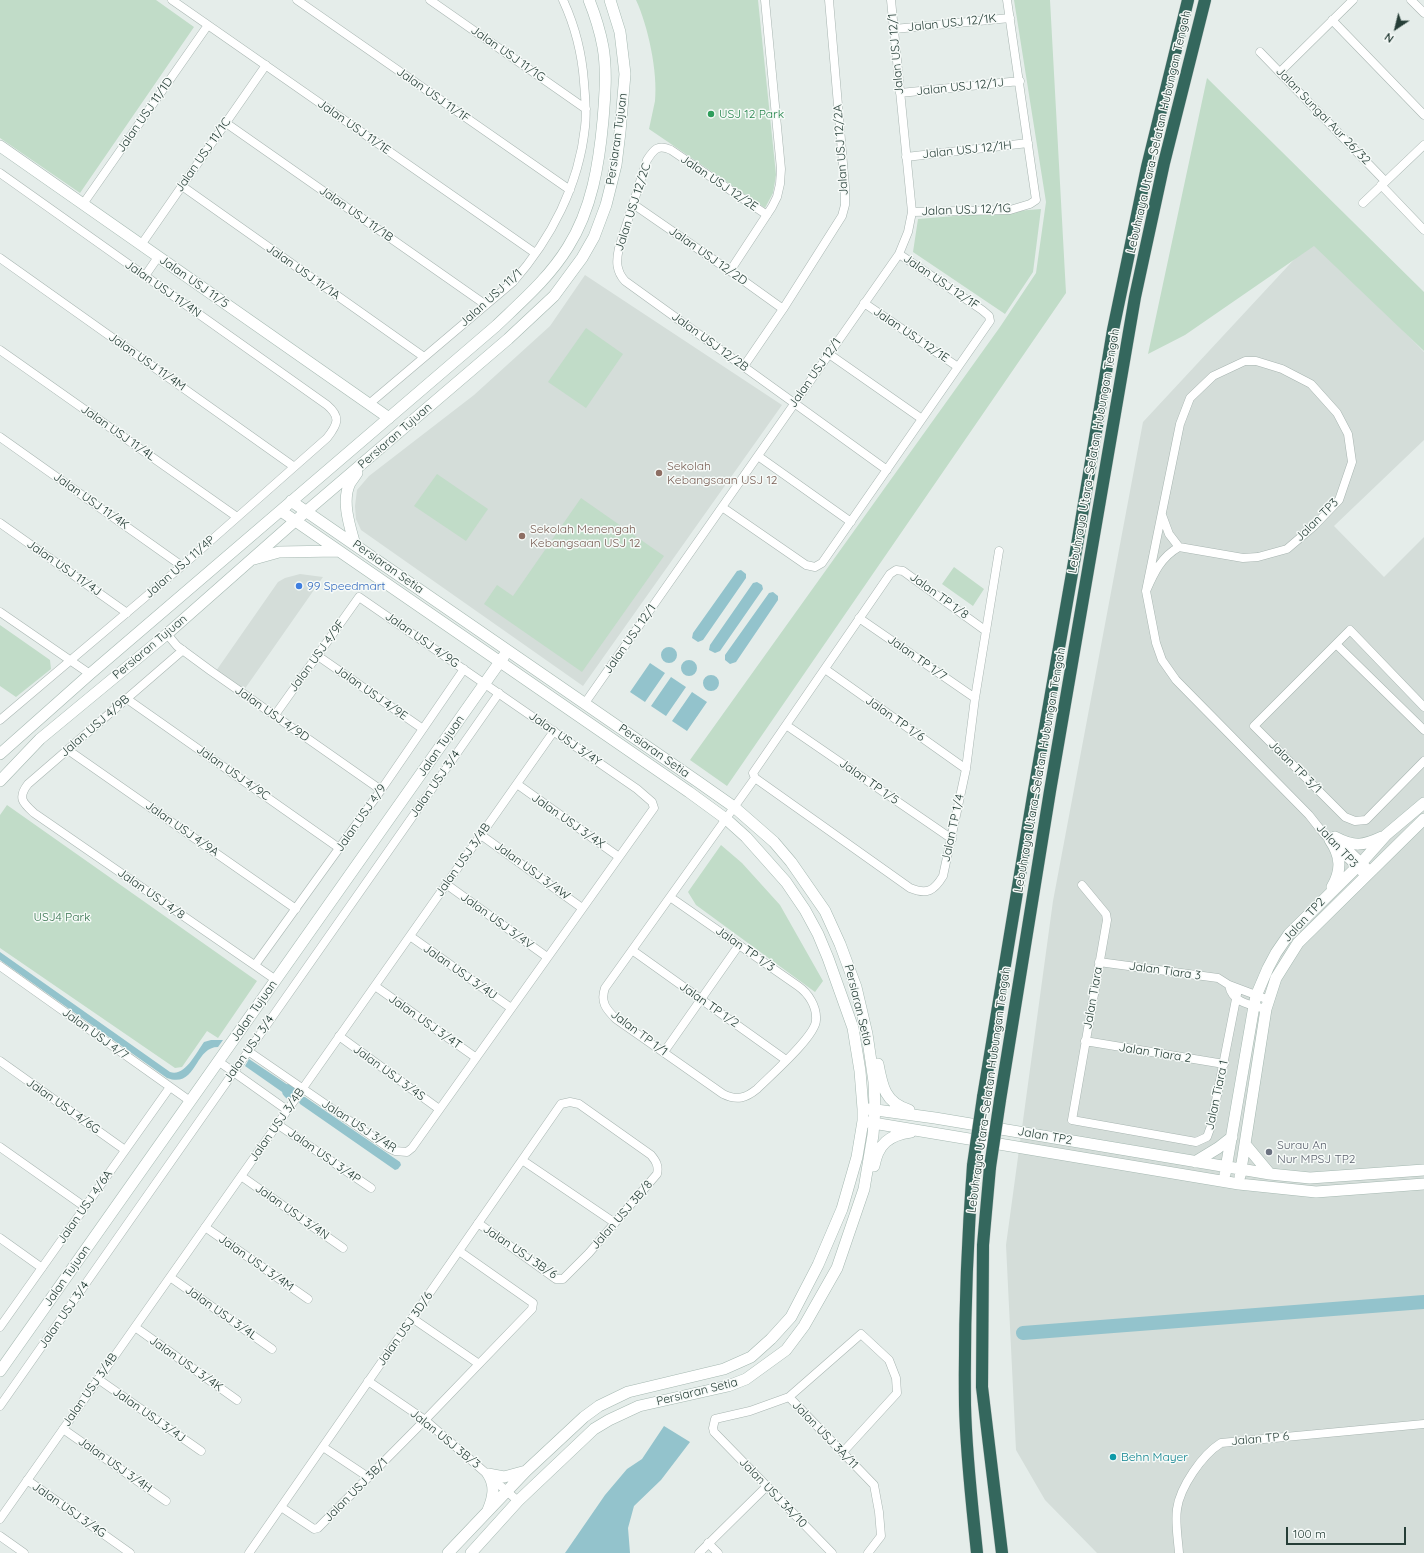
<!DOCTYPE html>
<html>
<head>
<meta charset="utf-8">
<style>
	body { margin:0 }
	#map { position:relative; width:1424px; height:1553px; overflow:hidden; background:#e5edea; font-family:Quicksand,sans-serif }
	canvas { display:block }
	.north { position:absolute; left:1376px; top:8px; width:40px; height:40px; -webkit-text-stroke:3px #f6faf8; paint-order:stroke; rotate:215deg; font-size:11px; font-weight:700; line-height:16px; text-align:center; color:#263e37 }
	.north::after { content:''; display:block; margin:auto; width:14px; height:18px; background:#263e37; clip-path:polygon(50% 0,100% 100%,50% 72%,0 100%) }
	.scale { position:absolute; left:1286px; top:1527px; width:120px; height:18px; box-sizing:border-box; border:2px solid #263e37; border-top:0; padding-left:5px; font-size:12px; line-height:14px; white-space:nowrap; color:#263e37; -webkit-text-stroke:3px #f6faf8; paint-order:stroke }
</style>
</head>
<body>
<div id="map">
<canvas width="1424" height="1553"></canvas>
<div class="north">N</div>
<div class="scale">100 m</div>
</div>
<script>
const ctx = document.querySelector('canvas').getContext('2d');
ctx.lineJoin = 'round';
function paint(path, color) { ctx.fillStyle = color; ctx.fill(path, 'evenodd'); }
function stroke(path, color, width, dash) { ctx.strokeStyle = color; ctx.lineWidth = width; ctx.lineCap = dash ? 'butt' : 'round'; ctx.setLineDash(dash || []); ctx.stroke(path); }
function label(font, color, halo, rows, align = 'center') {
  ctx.font = font + ' Quicksand,sans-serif'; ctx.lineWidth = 3; ctx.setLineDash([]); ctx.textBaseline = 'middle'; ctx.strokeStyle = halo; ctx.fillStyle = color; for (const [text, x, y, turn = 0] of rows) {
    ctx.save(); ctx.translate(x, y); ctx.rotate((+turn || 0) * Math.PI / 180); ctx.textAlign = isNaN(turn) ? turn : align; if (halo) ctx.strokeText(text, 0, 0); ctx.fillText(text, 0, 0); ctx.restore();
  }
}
const built = new Path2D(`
	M1314,238L1424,352V440L1334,526L1384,577L1424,537V1553H1097L1045,1500L1016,1450L1006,1245L1053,901L1143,422Z
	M585,275L782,405L583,686L361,530L356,519L355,506L357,490L369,476L474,395L550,326Z
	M300,574L323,577L244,690L216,671L278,582L285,578Z`);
const green = new Path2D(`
	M0,0H156L194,27L80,193L0,138Z
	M636,0H758L776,175L773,193L765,208L649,129C651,120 653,110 655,101C658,72 648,26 636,0Z
	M1014,0H1050L1066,293L727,786L690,760L1000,327L1036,273L1046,202Z
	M1207,78L1424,292V351L1314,246L1185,335L1148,354Z
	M1041,209L1033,272L1005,314L913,252L918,219Z
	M586,328L623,354L586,408L548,382Z
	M437,474L488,509L466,541L414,506Z
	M581,498L664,556L582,672L484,604L497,585L513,596Z
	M954,567L984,589L973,606L942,584Z
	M0,625L50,660L51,669L16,697L0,686Z
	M7,805L257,981L218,1038L207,1031L182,1067L175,1068L0,948V815Z
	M721,845L742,863L780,905L823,981L815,992L696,905L688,892Z`);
const water = new Path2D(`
	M741,570L746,574V578L703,640L698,642L692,638L693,633L737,571Z
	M757,582L762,585L763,589L720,651L715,653L709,650L710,645L753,583Z
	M773,592L778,596V600L736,662L730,664L725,660V655L769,593Z
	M661 655a8 8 0 1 1 16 0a8 8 0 1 1-16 0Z
	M681 668a8 8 0 1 1 16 0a8 8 0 1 1-16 0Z
	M650,663L665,673L645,702L630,692Z
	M703 683a8 8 0 1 1 16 0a8 8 0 1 1-16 0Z
	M671,677L686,687L666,716L651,706Z
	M692,692L707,702L687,731L672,721Z
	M0,952L170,1072C185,1077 196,1053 204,1042L211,1040H223L218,1047C194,1047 197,1089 167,1078L0,960Z
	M249,1059L291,1087L288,1094H285L245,1066Z
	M303,1097H305L400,1162L401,1165L398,1169L395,1170L300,1104L299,1102Z
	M664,1426L690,1442L661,1480L634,1506L628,1528L630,1553H565L605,1495L627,1469L642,1459Z`);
const river = new Path2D(`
	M289,1091L291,1093
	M1023,1333L1424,1302`);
const street = new Path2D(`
	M172,0L535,253
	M297,0L570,190
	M430,0L586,109
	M1411,0L1424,13
	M1332,20L1424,115
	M894,29L1010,18
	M1260,52L1385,181
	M1280,72L1353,0
	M900,93L1020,81
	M226,123L486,305
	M906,157L1028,143
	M0,173L327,405C341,417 338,424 327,438L182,566L0,720
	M1381,185L1424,230
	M182,186L424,357
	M1363,203L1424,145
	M83,204L208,25
	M633,204L730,271L783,309
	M912,212L1010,210L1030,204L1036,200L1007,0
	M767,215L671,150C658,144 654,149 647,160L619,248C616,261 616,271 625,281L887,470
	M141,245L266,65
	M0,258L293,466
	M730,271L772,207L777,197L780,184L781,169L765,0
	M145,276L158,257
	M864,303L958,367
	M0,350L237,517
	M829,354L922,419
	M744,366L783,309L842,216L845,205V187L829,0
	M369,404L513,282C551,239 579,185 585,127C587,112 585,97 584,82C582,54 575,26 563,0
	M0,437L182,566
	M758,456L851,522
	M722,507L806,565L815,567L822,563L990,321L989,316L982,310L899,254
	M1162,515L1169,534L1179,547
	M0,523L127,613
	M1146,591C1154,573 1161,557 1179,547L1243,558L1258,557L1287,549L1314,526L1339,500L1352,462L1348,434L1337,413L1311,384L1282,369L1256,361H1245L1213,376L1190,398L1180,424L1146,591L1156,643L1162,660L1176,680L1309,815L1324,834L1366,877
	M0,612L90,674
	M859,618L975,698
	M167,634L177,646L211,671L381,790
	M1336,644L1254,726L1345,817L1355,821L1366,820L1424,761
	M183,650L28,784C17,798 23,803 34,813L276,980
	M318,656L423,729
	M825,669L966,769
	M127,699L339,848
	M585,703L899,254L908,232L912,212L891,0
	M1424,707L1350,630L1336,644L1424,730
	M786,725L952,839
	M68,750L296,909
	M755,778L910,888C927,895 934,891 943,876L966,769L975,698L999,551
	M517,784L619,857
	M481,835L582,908
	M1340,841L1371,871
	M446,884L547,957
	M1082,885L1106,914L1107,920L1072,1120L1196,1142L1207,1137L1211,1126L1238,989
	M670,897L798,986C808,993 817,1006 816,1020C816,1036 770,1076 757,1089C746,1098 737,1101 723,1094L616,1019C606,1009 600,1002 605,988L755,778L753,773L890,574L896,570L903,571L986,631
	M410,936L511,1008
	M632,950L786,1060
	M1099,962L1218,978L1229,985L1269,1000
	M255,965L381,790L464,669
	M0,966L190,1101
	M1229,985C1232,1003 1251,1005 1266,1009
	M375,986L475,1057
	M339,1036L439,1109
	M1085,1041L1224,1064
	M248,1051L389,1148L395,1151L407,1152L412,1148L654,808L652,802L637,789L359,597L275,715
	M664,1052L739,945
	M0,1061L125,1150
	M218,1061L287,1110
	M277,1124L371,1188
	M0,1147L85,1207
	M522,1160L615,1223
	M241,1176L343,1248
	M205,1227L308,1299
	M0,1238L42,1268
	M170,1277L272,1349
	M412,1318L479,1364
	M0,1327L170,1087
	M135,1327L237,1400
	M98,1379L201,1451
	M368,1381L425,1420L518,1501
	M789,1397L874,1485L879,1512L881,1536L868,1553
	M0,1406L499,693
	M63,1429L166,1501
	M323,1447L368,1477
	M27,1480L130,1553
	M281,1507L314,1529L318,1528L425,1420L532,1309L533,1303L459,1251
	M0,1519L554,731
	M0,1536L24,1553
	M708,1543L718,1553
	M249,1553L561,1104L570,1102L579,1104L651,1155C656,1161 659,1166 657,1174L589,1253L563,1279H556L478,1223
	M699,1553L766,1487
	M832,1553L714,1432L713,1428L715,1419L750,1411L789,1397L861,1334L889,1360L896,1378L897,1393L843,1452
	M1179,1553C1178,1539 1175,1523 1177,1509C1180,1487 1202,1455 1221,1443L1424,1424`);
const secondary = new Path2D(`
	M0,146L389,418
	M291,501L697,781L734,807L774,842L791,862L825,911L840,944L856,987L867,1034L874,1082L875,1109L873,1135L864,1189L837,1268L804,1326L786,1350L746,1379L728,1386L639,1406L609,1420L594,1429L518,1501L471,1553
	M281,511L689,792L726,819L746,837L786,882L805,910L818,934L828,958L853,1028L860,1071L863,1109V1121L857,1157L842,1209L818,1265L791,1317L771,1339L751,1357L724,1369L628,1392L599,1406L584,1417L526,1471L448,1553
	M355,545C350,527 341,501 350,483C352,480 355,476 357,473
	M254,559L279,552L338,551
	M0,754L90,674L496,326C522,301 549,278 568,247C592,209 599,164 603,120C605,96 607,70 603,47C600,31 595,15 589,0
	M0,781L40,739L167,634L295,521L508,339L554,296L582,258L594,237L606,205L616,165L620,132L625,74L620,32L610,0
	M1335,837C1354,847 1363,846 1382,837
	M1330,840C1341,856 1342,870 1332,887
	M878,1064C882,1086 885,1103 909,1110
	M869,1109L935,1118L1270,1174L1310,1178L1424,1170
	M867,1122L1239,1184L1316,1192L1424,1184
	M1245,1144L1270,1174
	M1195,1162L1218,1148L1232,1137
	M874,1166C878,1144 889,1135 911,1132
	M1225,1174L1254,1006L1256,996L1268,968L1276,953L1289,934L1362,862L1386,835L1424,803
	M1240,1176L1266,1009L1276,978L1298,943L1424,819
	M0,1371L504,656
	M488,1474L504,1477L526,1471
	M488,1510C493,1498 496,1486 488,1474`);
const highway = new Path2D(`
	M983,1097L1033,796L1077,545L1113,330L1147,167L1188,0
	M1000,1100L1050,791L1135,297L1164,163L1205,0
	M973,1165C967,1245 964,1325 965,1405C966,1454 972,1504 977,1553
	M990,1167L983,1245L982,1387L1002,1553`);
const highwayBridge = new Path2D(`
	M973,1165L983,1097
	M990,1167L1000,1100`);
const markers = [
	[711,114,4,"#2e9e5b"],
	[659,473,4,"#8d6e63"],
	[522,536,4,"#8d6e63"],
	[299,586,4,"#3f7fe0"],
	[1269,1152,4,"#6b7280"],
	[1113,1457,4,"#0f9aa8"]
];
const streetNames = [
	["Jalan USJ 12/1K",952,23,-6],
	["Jalan USJ 11/1G",508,54,35],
	["Jalan USJ 12/1",896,54,-95],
	["Jalan USJ 12/1J",960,87,-6],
	["Jalan USJ 11/1F",433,95,35],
	["Jalan USJ 11/1D",145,115,-55],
	["Jalan Sungai Aur 26/32",1323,116,46],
	["Jalan USJ 11/1E",354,127,35],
	["Lebuhraya Utara–Selatan Hubungan Tengah",1159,132,-77],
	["Persiaran Tujuan",617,139,-82],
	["Jalan USJ 12/2A",841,150,-94],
	["Jalan USJ 12/1H",967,150,-6],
	["Jalan USJ 11/1C",203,155,-55],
	["Jalan USJ 12/2E",719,183,34],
	["Jalan USJ 12/2C",633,207,-72],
	["Jalan USJ 12/1G",966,210,-2],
	["Jalan USJ 11/1B",356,214,35],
	["Jalan USJ 12/2D",708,256,35],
	["Jalan USJ 11/1A",303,272,35],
	["Jalan USJ 11/5",194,282,35],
	["Jalan USJ 12/1F",941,282,34],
	["Jalan USJ 11/4N",163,289,35],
	["Jalan USJ 11/1",491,298,-42],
	["Jalan USJ 12/1E",911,335,34],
	["Jalan USJ 12/2B",710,342,36],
	["Jalan USJ 11/4M",147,362,35],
	["Jalan USJ 12/1",815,373,-55],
	["Jalan USJ 11/4L",118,433,35],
	["Persiaran Tujuan",395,436,-41],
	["Lebuhraya Utara–Selatan Hubungan Tengah",1094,451,-80],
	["Jalan USJ 11/4K",91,501,35],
	["Jalan TP3",1317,520,-45],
	["Jalan USJ 11/4P",180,567,-41],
	["Persiaran Setia",388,567,35],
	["Jalan USJ 11/4J",64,568,35],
	["Jalan TP 1/8",939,596,36],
	["Jalan USJ 12/1",630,639,-55],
	["Jalan USJ 4/9G",422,640,35],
	["Persiaran Tujuan",150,647,-40],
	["Jalan USJ 4/9F",317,656,-54],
	["Jalan TP 1/7",917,658,35],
	["Jalan USJ 4/9E",371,693,35],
	["Jalan USJ 4/9D",272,714,35],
	["Jalan TP 1/6",895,719,35],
	["Jalan USJ 4/9B",95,726,-41],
	["Jalan USJ 3/4Y",565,739,35],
	["Jalan Tujuan",441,746,-55],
	["Persiaran Setia",654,751,35],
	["Jalan TP 3/1",1295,767,45],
	["Lebuhraya Utara–Selatan Hubungan Tengah",1040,770,-80],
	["Jalan USJ 4/9C",233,773,35],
	["Jalan TP 1/5",869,782,35],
	["Jalan USJ 3/4",435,784,-55],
	["Jalan USJ 4/9",361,818,-55],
	["Jalan USJ 3/4X",568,821,35],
	["Jalan TP 1/4",953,828,-78],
	["Jalan USJ 4/9A",182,829,35],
	["Jalan TP3",1337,846,47],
	["Jalan USJ 3/4B",463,860,-55],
	["Jalan USJ 3/4W",532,871,36],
	["Jalan USJ 4/8",151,894,35],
	["Jalan TP2",1304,920,-47],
	["Jalan USJ 3/4V",497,921,36],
	["Jalan TP 1/3",745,949,35],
	["Jalan Tiara 3",1165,971,8],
	["Jalan USJ 3/4U",460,972,35],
	["Jalan Tiara",1093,998,-80],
	["Jalan TP 1/2",709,1005,35],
	["Persiaran Setia",858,1005,76],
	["Jalan Tujuan",254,1011,-55],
	["Jalan USJ 3/4T",425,1022,35],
	["Jalan TP 1/1",639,1033,37],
	["Jalan USJ 4/7",95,1034,36],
	["Jalan USJ 3/4",249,1049,-55],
	["Jalan Tiara 2",1155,1053,9],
	["Jalan USJ 3/4S",389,1073,36],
	["Lebuhraya Utara–Selatan Hubungan Tengah",989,1090,-82],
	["Jalan Tiara 1",1217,1095,-78],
	["Jalan USJ 4/6G",63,1106,35],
	["Jalan USJ 3/4B",277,1125,-55],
	["Jalan USJ 3/4R",359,1126,33],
	["Jalan TP2",1045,1136,10],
	["Jalan USJ 3/4P",324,1156,35],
	["Jalan USJ 4/6A",85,1207,-55],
	["Jalan USJ 3/4N",292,1212,35],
	["Jalan USJ 3B/8",622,1215,-49],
	["Jalan USJ 3B/6",520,1252,34],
	["Jalan USJ 3/4M",256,1263,35],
	["Jalan Tujuan",67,1276,-55],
	["Jalan USJ 3/4L",221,1313,35],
	["Jalan USJ 3/4",64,1315,-55],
	["Jalan USJ 3D/6",405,1329,-55],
	["Jalan USJ 3/4K",186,1364,35],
	["Jalan USJ 3/4B",90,1390,-55],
	["Persiaran Setia",697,1392,-14],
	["Jalan USJ 3/4J",149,1415,35],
	["Jalan USJ 3A/11",825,1435,46],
	["Jalan USJ 3B/3",445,1439,39],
	["Jalan TP 6",1260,1439,-5],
	["Jalan USJ 3/4H",115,1465,35],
	["Jalan USJ 3B/1",356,1490,-45],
	["Jalan USJ 3A/10",773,1493,46],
	["Jalan USJ 3/4G",69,1510,35]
];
const leisureNames = [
	["USJ 12 Park",719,114]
];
const educationNames = [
	["Sekolah",667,466],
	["Kebangsaan USJ 12",667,480],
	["Sekolah Menengah",530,529],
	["Kebangsaan USJ 12",530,543]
];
const shopNames = [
	["99 Speedmart",307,586]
];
const parkNames = [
	["USJ4 Park",62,917]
];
const worshipNames = [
	["Surau An",1277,1145],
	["Nur MPSJ TP2",1277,1159]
];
const cultureNames = [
	["Behn Mayer",1121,1457]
];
paint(built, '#d4ddd9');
paint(green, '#c1dcc8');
paint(water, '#93c3cc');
stroke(river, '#93c3cc', 14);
stroke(street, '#a8b5b1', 9);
stroke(secondary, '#a5b8b1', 12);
stroke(highway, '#c2c9c7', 13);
stroke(street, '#fff', 8);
stroke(secondary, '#fff', 11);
stroke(highway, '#34675d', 12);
stroke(highwayBridge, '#c2c9c7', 13, []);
stroke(highwayBridge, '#34675d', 12);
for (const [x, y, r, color] of markers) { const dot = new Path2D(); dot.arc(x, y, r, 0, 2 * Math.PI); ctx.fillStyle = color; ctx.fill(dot); stroke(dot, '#f6faf8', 1.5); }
label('12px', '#263e37', '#f6faf8', streetNames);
label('12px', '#27864d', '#f6faf8', leisureNames, 'left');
label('12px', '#785e54', '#f6faf8', educationNames, 'left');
label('12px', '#366cbe', '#f6faf8', shopNames, 'left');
label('12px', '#34714c', '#f6faf8', parkNames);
label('12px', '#5b616d', '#f6faf8', worshipNames, 'left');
label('12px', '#0d838f', '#f6faf8', cultureNames, 'left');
</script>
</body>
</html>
